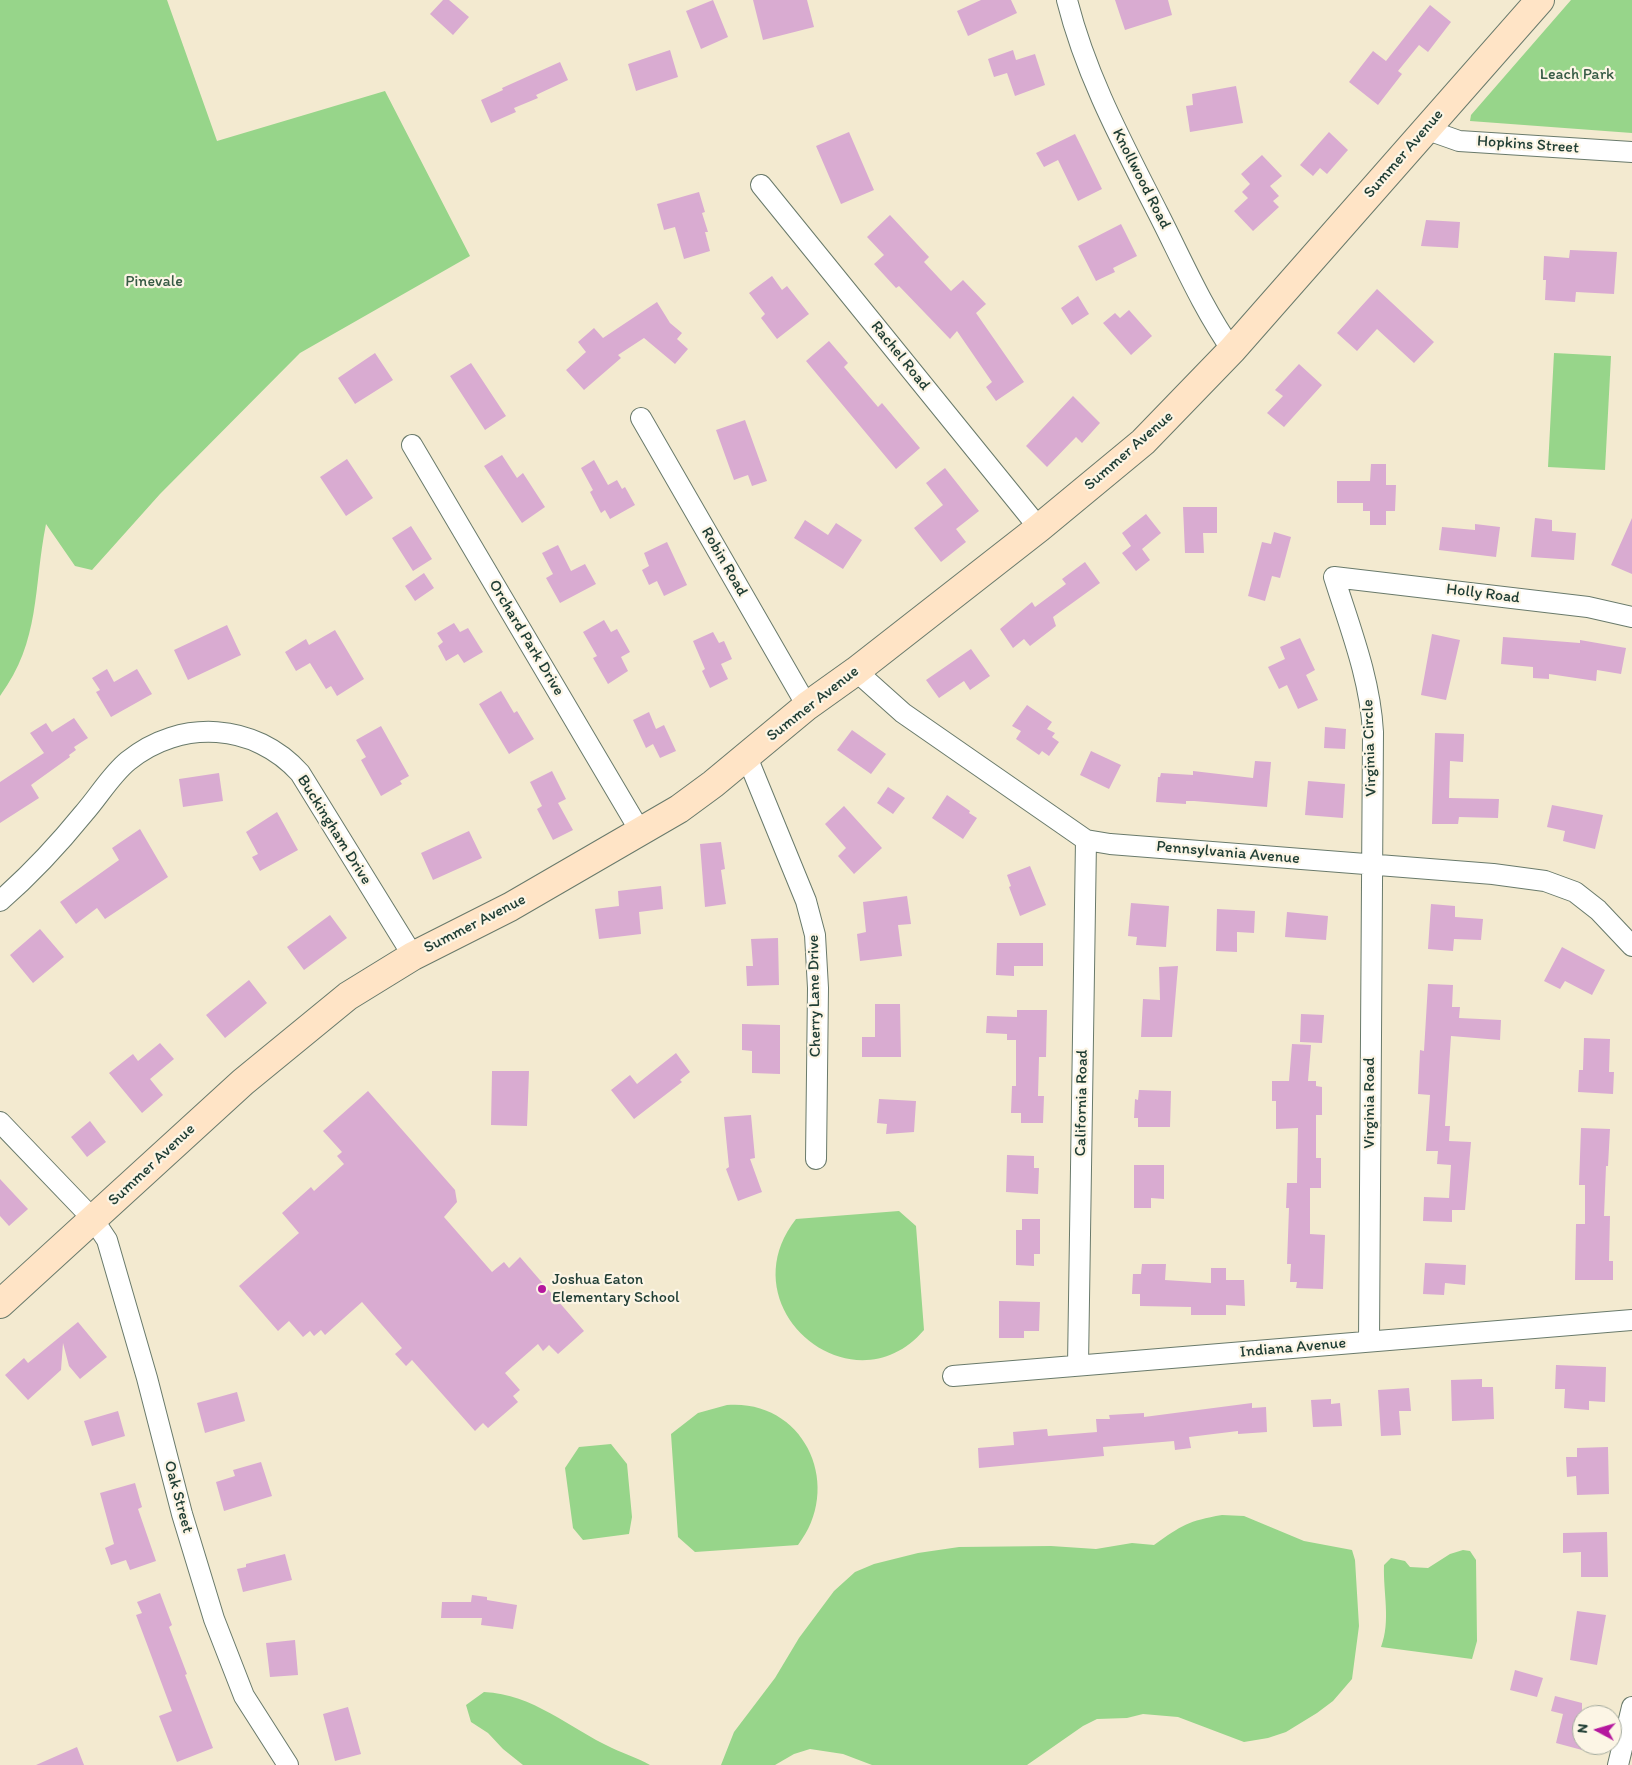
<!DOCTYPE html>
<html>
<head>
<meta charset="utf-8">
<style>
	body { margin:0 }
	#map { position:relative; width:1632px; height:1765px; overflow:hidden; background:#f3ead0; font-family:Itim,sans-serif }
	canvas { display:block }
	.north { position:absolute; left:1572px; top:1705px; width:50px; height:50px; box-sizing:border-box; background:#fcf5e5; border:1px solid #a4ab9e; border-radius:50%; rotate:276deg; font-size:14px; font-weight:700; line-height:20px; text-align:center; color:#1f3d34 }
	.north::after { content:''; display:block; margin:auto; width:18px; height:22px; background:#b5179e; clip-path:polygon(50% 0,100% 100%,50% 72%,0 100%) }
</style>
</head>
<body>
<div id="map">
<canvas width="1632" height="1765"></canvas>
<div class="north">N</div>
</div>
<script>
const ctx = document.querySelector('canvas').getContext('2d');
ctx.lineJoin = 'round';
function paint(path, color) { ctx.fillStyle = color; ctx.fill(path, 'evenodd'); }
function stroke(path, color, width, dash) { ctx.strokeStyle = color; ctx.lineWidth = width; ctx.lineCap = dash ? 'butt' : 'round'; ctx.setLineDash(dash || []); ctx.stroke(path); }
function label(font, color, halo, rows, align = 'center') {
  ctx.font = font + ' Itim,sans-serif'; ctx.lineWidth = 4.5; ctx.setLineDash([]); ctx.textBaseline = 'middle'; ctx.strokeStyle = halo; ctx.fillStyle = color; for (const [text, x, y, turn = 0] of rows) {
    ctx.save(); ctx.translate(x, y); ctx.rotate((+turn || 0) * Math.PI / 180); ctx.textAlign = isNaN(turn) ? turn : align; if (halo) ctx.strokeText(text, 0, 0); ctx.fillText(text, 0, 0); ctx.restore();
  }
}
const green = new Path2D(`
	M0,0H167L217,141L385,91L470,256L300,353L160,494L92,570L75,566L46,524C33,589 41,640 0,696Z
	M1571,0H1632V133L1470,121L1471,115Z
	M1554,353L1611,356L1605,470L1548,467Z
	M899,1211L916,1226L924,1330C853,1413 726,1308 796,1219Z
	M727,1405C805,1399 844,1486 798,1545L695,1552L678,1537L671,1434L698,1413Z
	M611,1444L627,1464L632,1517L629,1534L583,1540L573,1528L565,1468L579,1447Z
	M1222,1515L1244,1516L1304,1541L1352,1550L1355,1560L1359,1626L1352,1679L1333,1701L1317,1713L1286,1732L1268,1738L1244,1742L1178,1717L1143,1714L1127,1718L1097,1719L1083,1726L1027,1765H872L843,1754L810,1749L794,1754L775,1765H721L734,1732L775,1678L799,1638L834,1591L855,1572L874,1564L918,1553L959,1547L1051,1546L1096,1549L1132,1543L1154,1545C1182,1525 1188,1521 1222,1515Z
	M1463,1550L1470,1551L1476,1560L1477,1641L1472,1659L1381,1647C1391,1621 1383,1593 1384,1565L1391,1558L1405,1561L1410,1567L1428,1568L1450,1554Z
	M484,1692C533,1694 569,1728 612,1748C625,1754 638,1758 650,1765H523L503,1749L488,1733L471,1722L466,1705Z`);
const building = new Path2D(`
	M443,0H449L469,17L453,35L430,14Z
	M713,0L728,37L701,49L686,11Z
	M753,0H807L814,27L763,40Z
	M981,0H1011L1017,13L968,36L957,11Z
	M1115,0H1168L1172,15L1125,30Z
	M1430,5L1451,22L1428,52L1419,45L1398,71L1402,74L1378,105L1349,82L1373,51L1386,61Z
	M670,50L678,77L636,91L628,64Z
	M1013,50L1016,60L1035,54L1045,85L1015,96L1007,73L994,77L988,59Z
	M560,62L568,80L536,95L538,98L514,108L516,112L491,123L481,100L503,90L502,88Z
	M1236,86L1243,123L1190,132L1186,106L1193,105L1192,94Z
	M849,132L874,190L841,204L816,146Z
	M1329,132L1348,150L1327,174L1320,168L1313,176L1300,165Z
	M1075,134L1102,189L1078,201L1058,160L1044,167L1036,153Z
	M1262,155L1282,176L1270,186L1279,196L1273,201L1279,207L1253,231L1234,211L1248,198L1242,192L1250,184L1241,174Z
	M699,192L705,212L702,213L708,232H705L710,251L684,259L675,227L664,230L657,204Z
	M890,215L929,257L924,262L951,291L963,280L986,304L976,313L1024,382L996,401L986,387L992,382L957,331L950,339L899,286L896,288L874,264L884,255L867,237Z
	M1426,220L1460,222L1458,248L1421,246Z
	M1121,224L1137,256L1113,268L1115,272L1096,281L1078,246Z
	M1570,250L1617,252L1614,294L1576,292L1575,302L1545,300L1546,280H1543L1544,256L1569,258Z
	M772,276L782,290L787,286L809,314L777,339L761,318L765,314L749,293Z
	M1377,289L1434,342L1414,363L1377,329L1357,351L1337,333Z
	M1078,296L1089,314L1072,325L1061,308Z
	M657,302L670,323L682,333L677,339L688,349L675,364L644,338L618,355L621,358L584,390L566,370L586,352L578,342L594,328L603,338Z
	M1129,310L1152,336L1131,355L1103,323L1115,313L1120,318Z
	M829,341L848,363L844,367L878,407L882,403L920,448L896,469L806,361Z
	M375,353L393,380L355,404L338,378Z
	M471,363L506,416L485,430L450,376Z
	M1299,364L1322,385L1284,427L1267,413L1283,396L1275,390Z
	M1073,396L1100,423L1082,443L1076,437L1047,467L1026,446Z
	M745,420L767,481L752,486L748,475L734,480L716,430Z
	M502,455L517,478L523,473L545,507L522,523L484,466Z
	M347,459L373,498L346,516L320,477Z
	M594,460L608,485L617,480L622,489L625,487L635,505L610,519L605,510L601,513L590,492L593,490L581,468Z
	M1371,464H1386V485H1396L1395,511H1386V525H1370V511H1363V503H1337V481H1370Z
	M945,468L979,511L956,529L966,542L941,562L914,528L943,505L926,483Z
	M1183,507H1217V533H1203L1204,553H1185Z
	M1146,514L1161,533L1142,549L1150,560L1136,571L1122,553L1131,546L1122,533Z
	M1535,518L1552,520V531L1576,533L1574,560L1531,557Z
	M1632,518V574L1611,565Z
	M805,520L828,535L836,523L862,540L843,569L794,538Z
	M1475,524L1500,527L1496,557L1439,550L1442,527L1475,530Z
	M411,526L432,559L413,571L392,538Z
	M1274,532L1291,537L1280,578L1272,576L1265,601L1248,596L1262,542L1271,544Z
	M667,542L687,585L664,596L657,581L649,585L642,570L649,566L644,553Z
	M558,545L571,571L585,564L596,584L560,603L546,578L553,574L542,553Z
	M1085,562L1100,583L1053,617L1056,626L1030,646L1024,639L1013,648L1000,629L1032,602L1035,607L1066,584L1062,579Z
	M424,573L434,588L415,601L405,586Z
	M604,620L611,632L617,629L630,652L621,657L628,671L608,684L593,658L597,656L583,632Z
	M454,623L460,632L468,628L483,652L464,663L458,654L446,661L438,646L443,642L437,633Z
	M227,625L241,655L188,680L174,650Z
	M335,630L364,679L337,696L331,686L326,689L310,663L296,671L285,652L306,639L309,645Z
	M713,632L719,643L724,641L732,659L721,664L728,679L710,688L702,671L705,669L693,641Z
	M1432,634L1460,640L1446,700L1421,695Z
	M1503,637L1580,643V640L1626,648L1621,674L1597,670L1596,681L1549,674V679L1533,678V667L1501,664Z
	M1300,638L1315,670L1306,675L1318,700L1298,709L1287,685L1279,689L1268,667L1285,659L1280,647Z
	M971,649L990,676L970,690L964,681L939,698L926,680Z
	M107,669L114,682L137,669L152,694L111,717L96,692L100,690L92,678Z
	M501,691L514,713L517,711L534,739L509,754L479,704Z
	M1027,705L1052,722L1047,729L1055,733L1052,737L1059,742L1049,756L1042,751L1039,755L1016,739L1021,731L1012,726Z
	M649,712L656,729L664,725L676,751L660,758L653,744L646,748L633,720Z
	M74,718L88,738L74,747L76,750L69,755L70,757L31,785L39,798L0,823V782L44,753L30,733L46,723L52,732Z
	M381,726L409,776L400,781L402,784L381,796L361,760L366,757L356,740Z
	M1325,727L1346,729L1345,749L1324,748Z
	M852,730L886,754L871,774L837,750Z
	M1435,733L1464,734L1463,762L1450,761L1449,798L1499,799L1498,818L1459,817L1458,824H1432Z
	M1091,751L1121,765L1109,789L1080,775Z
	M1255,761L1271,762L1267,807L1194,801H1186V804L1156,802L1158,777H1160L1161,773L1193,775V771L1253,778Z
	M552,771L566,799L558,803L573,830L553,840L537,809L542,806L530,782Z
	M219,773L223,801L183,807L179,779Z
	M1308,781L1345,784L1343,818L1305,815Z
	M888,787L905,798L893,814L877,803Z
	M947,795L970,811L969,813L977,818L963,839L932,818Z
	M1552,805L1603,815L1595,849L1563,841L1565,831L1547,827Z
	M844,806L882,848L854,874L838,856L846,848L825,824Z
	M277,812L298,850L260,871L252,857L258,854L246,832Z
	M140,829L168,877L105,919L97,908L76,924L60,902L119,860L112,848Z
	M469,831L482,858L433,880L421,853Z
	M721,842L725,869L721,870L726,904L705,907L700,844Z
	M1030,866L1046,905L1020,916L1009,887L1011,886L1007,875Z
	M661,886L663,909L639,912L641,934L599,939L595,909L619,906L618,891Z
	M907,896L911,924L898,925L902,956L860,961L857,934L866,932L863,902Z
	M1131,903L1169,906L1166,947L1136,945L1137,937L1128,936Z
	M1431,904L1455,906V917L1483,919L1481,940L1454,939L1453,951L1428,949Z
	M1217,909L1255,911L1254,933L1237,932V952L1216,951Z
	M1287,912L1328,916L1326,940L1285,937Z
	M330,915L347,938L304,970L287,947Z
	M40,929L64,957L33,983L10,955Z
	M778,938L779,985L747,986L746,966H753L751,939Z
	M997,943H1043V966H1014V976L996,975Z
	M1562,947L1605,970L1592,995L1565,981L1560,989L1544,981Z
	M1178,966L1172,1037H1141L1143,999L1160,1000L1159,967Z
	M249,980L267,1003L225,1038L206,1015Z
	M1428,984L1453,985L1452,1007H1460L1459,1018L1501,1020L1500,1040L1451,1036L1445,1126H1450L1449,1141L1471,1142L1465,1210H1452V1222L1423,1221L1424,1197L1449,1198L1451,1165L1437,1164L1438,1151H1426L1430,1095L1418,1094L1420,1050L1424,1051Z
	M875,1004H900L901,1057H862V1037H875Z
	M1017,1010H1047L1046,1057H1039L1038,1096H1044L1043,1123H1021V1113H1011L1012,1086H1016V1040H1007V1034L986,1033L987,1016L1017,1017Z
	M1301,1014L1324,1015L1322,1043L1300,1042Z
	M742,1024L780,1025V1074L752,1073V1051L742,1050Z
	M1584,1038L1610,1039L1609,1072H1614L1613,1094L1578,1092L1579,1070H1583Z
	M160,1043L174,1059L150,1079L163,1095L142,1113L109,1073L133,1054L138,1061Z
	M1292,1044L1311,1045L1308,1081H1316V1086L1322,1087V1115H1316V1158H1321V1188H1310V1234L1325,1235L1323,1289L1296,1288L1297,1282H1290L1291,1264H1287L1289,1208H1286L1287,1183H1297L1298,1128L1276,1129V1101H1272V1081H1289Z
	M676,1053L690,1072L680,1080L682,1082L634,1119L611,1090L630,1075L637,1084Z
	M492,1071H529L527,1126L491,1125Z
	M1139,1090L1171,1091L1170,1127H1138V1118H1134L1135,1099L1138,1100Z
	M368,1091L455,1190L457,1202L444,1217L492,1272L504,1262L509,1268L520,1257L584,1331L558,1354L549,1345L543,1351L538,1344L505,1373L520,1390L513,1396L518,1402L488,1428L483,1423L475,1431L412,1360L406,1366L395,1354L402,1348L362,1302L325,1335L321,1330L314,1336L310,1331L303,1337L289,1321L278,1331L239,1286L299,1233L282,1213L311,1187L314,1191L344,1164L337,1156L342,1152L323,1131Z
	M879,1099L916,1101L914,1132L886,1134L887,1124L877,1123Z
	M751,1115L755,1158L750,1159L762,1192L738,1201L726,1169L729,1167L724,1117Z
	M90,1121L106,1142L87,1157L71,1137Z
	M1581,1128L1610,1129L1608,1166H1606L1604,1216H1610L1609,1261H1613V1280H1575L1576,1224H1585V1185H1579Z
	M1007,1155L1034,1156V1168H1039L1038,1194L1006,1192Z
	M1134,1165H1164V1199L1151,1198V1208H1134Z
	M0,1179L28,1209L9,1226L0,1216Z
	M1022,1219H1040V1254H1034V1266L1016,1265V1230H1022Z
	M1425,1263L1466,1265L1465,1285L1445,1283L1444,1295L1423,1294Z
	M1142,1264H1166L1165,1280L1211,1283V1268H1226V1280H1244L1245,1306L1226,1305V1315H1191V1307L1140,1306V1294H1132L1133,1274H1141Z
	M999,1301L1040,1302L1039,1331H1024V1338H999Z
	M78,1322L107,1357L80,1379L69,1366L63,1343L61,1370L28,1400L5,1375L24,1358L28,1363Z
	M1556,1365L1606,1367L1605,1402L1589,1401V1410L1564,1408L1565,1389H1555Z
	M1482,1379V1387H1493L1494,1419L1452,1421L1451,1380Z
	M1409,1388L1411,1411H1399L1401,1435L1381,1436L1378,1390Z
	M237,1392L245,1421L205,1433L197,1403Z
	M1331,1399V1404L1340,1403L1342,1426L1313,1427L1311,1400Z
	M1252,1403V1408L1266,1407L1267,1432L1238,1434V1431L1189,1437L1191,1448L1175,1450L1174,1441L1103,1447L1104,1456L979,1468L978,1448L1014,1445L1013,1432L1047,1429L1048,1436L1097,1432L1096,1419H1110L1109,1415L1144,1413V1417Z
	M118,1411L125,1436L92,1446L84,1421Z
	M1608,1447L1609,1494L1577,1495L1576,1476L1567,1477L1566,1457H1577V1448Z
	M261,1462L272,1496L224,1511L216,1482L235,1476L233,1470Z
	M135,1483L142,1507L138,1509L156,1561L130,1570L126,1560L111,1565L105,1548L114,1544L100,1493Z
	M1607,1532L1608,1577H1581V1552L1563,1553V1533Z
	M285,1554L292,1580L243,1592L237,1569L246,1567V1564Z
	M160,1593L172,1625L169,1627L187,1674L185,1675L213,1748L177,1762L159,1716L172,1711L136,1615L142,1613L137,1602Z
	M472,1595L487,1597V1600L517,1605L513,1629L481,1625L482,1618H441L442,1602H471Z
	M1577,1611L1606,1615L1597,1665L1570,1660Z
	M295,1640L298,1675L270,1677L266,1643Z
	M1515,1670L1543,1678L1537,1697L1510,1690Z
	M1555,1696L1582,1703V1750L1556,1743L1563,1714L1551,1711Z
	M348,1707L361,1754L335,1761L323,1714Z
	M77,1747L84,1765H36Z`);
const street = new Path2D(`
	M1067,0C1086,76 1123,144 1158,213C1182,260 1202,307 1232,350
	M1425,129L1459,141L1632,152
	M761,185L1039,528
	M641,418L807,706
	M412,445L640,831
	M856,671L903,713L1086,840L1110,844L1493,874L1545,881L1575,892L1598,910L1632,946
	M747,757L806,901L815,935L818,988L816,1159
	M0,901C31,874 58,845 84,813C99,796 111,775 128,761C181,718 255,723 300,773L413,956
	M0,1122L93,1219L107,1240L147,1378L182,1514L214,1619L244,1696L288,1765
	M1369,1341L1373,732C1370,678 1350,628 1334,577L1588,607L1632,617
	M1078,1365L1086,840
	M953,1376L1632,1320
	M1618,1765L1632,1707`);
const secondary = new Path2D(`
	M0,1304L243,1082L348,996L413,956L510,907L679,809L713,784L807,706L856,671L1039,528L1143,442L1232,350L1540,0`);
const markers = [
	[542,1289,5,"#b5179e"]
];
const parkNames = [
	["Leach Park",1577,75],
	["Pinevale",154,282]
];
const streetNames = [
	["Hopkins Street",1528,145,4],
	["Summer Avenue",1404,154,-49],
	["Knollwood Road",1141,179,63],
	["Rachel Road",900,356,51],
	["Summer Avenue",1129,451,-41],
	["Robin Road",724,562,60],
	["Holly Road",1483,594,7],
	["Orchard Park Drive",526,638,59],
	["Summer Avenue",813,704,-38],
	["Virginia Circle",1370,748,-92],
	["Buckingham Drive",334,830,58],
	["Pennsylvania Avenue",1228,853,5],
	["Summer Avenue",475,924,-27],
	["Cherry Lane Drive",815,996,-91],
	["California Road",1082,1103,-89],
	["Virginia Road",1370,1103,-90],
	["Summer Avenue",152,1165,-43],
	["Indiana Avenue",1293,1348,-5],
	["Oak Street",178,1497,75]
];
const poiNames = [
	["Joshua Eaton",552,1280],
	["Elementary School",552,1298]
];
paint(green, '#97d58a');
paint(building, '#d9abd1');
stroke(street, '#697a6b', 22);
stroke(secondary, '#697a6b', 30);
stroke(street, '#fff', 20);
stroke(secondary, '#ffe4c6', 28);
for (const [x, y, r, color] of markers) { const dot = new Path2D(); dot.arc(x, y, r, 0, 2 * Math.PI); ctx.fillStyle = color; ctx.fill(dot); stroke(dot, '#fcf5e5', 2); }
label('16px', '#375b45', '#fcf5e5', parkNames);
label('16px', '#1f3d34', '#fcf5e5', streetNames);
label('16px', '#1f3d34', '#fcf5e5', poiNames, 'left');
</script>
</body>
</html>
